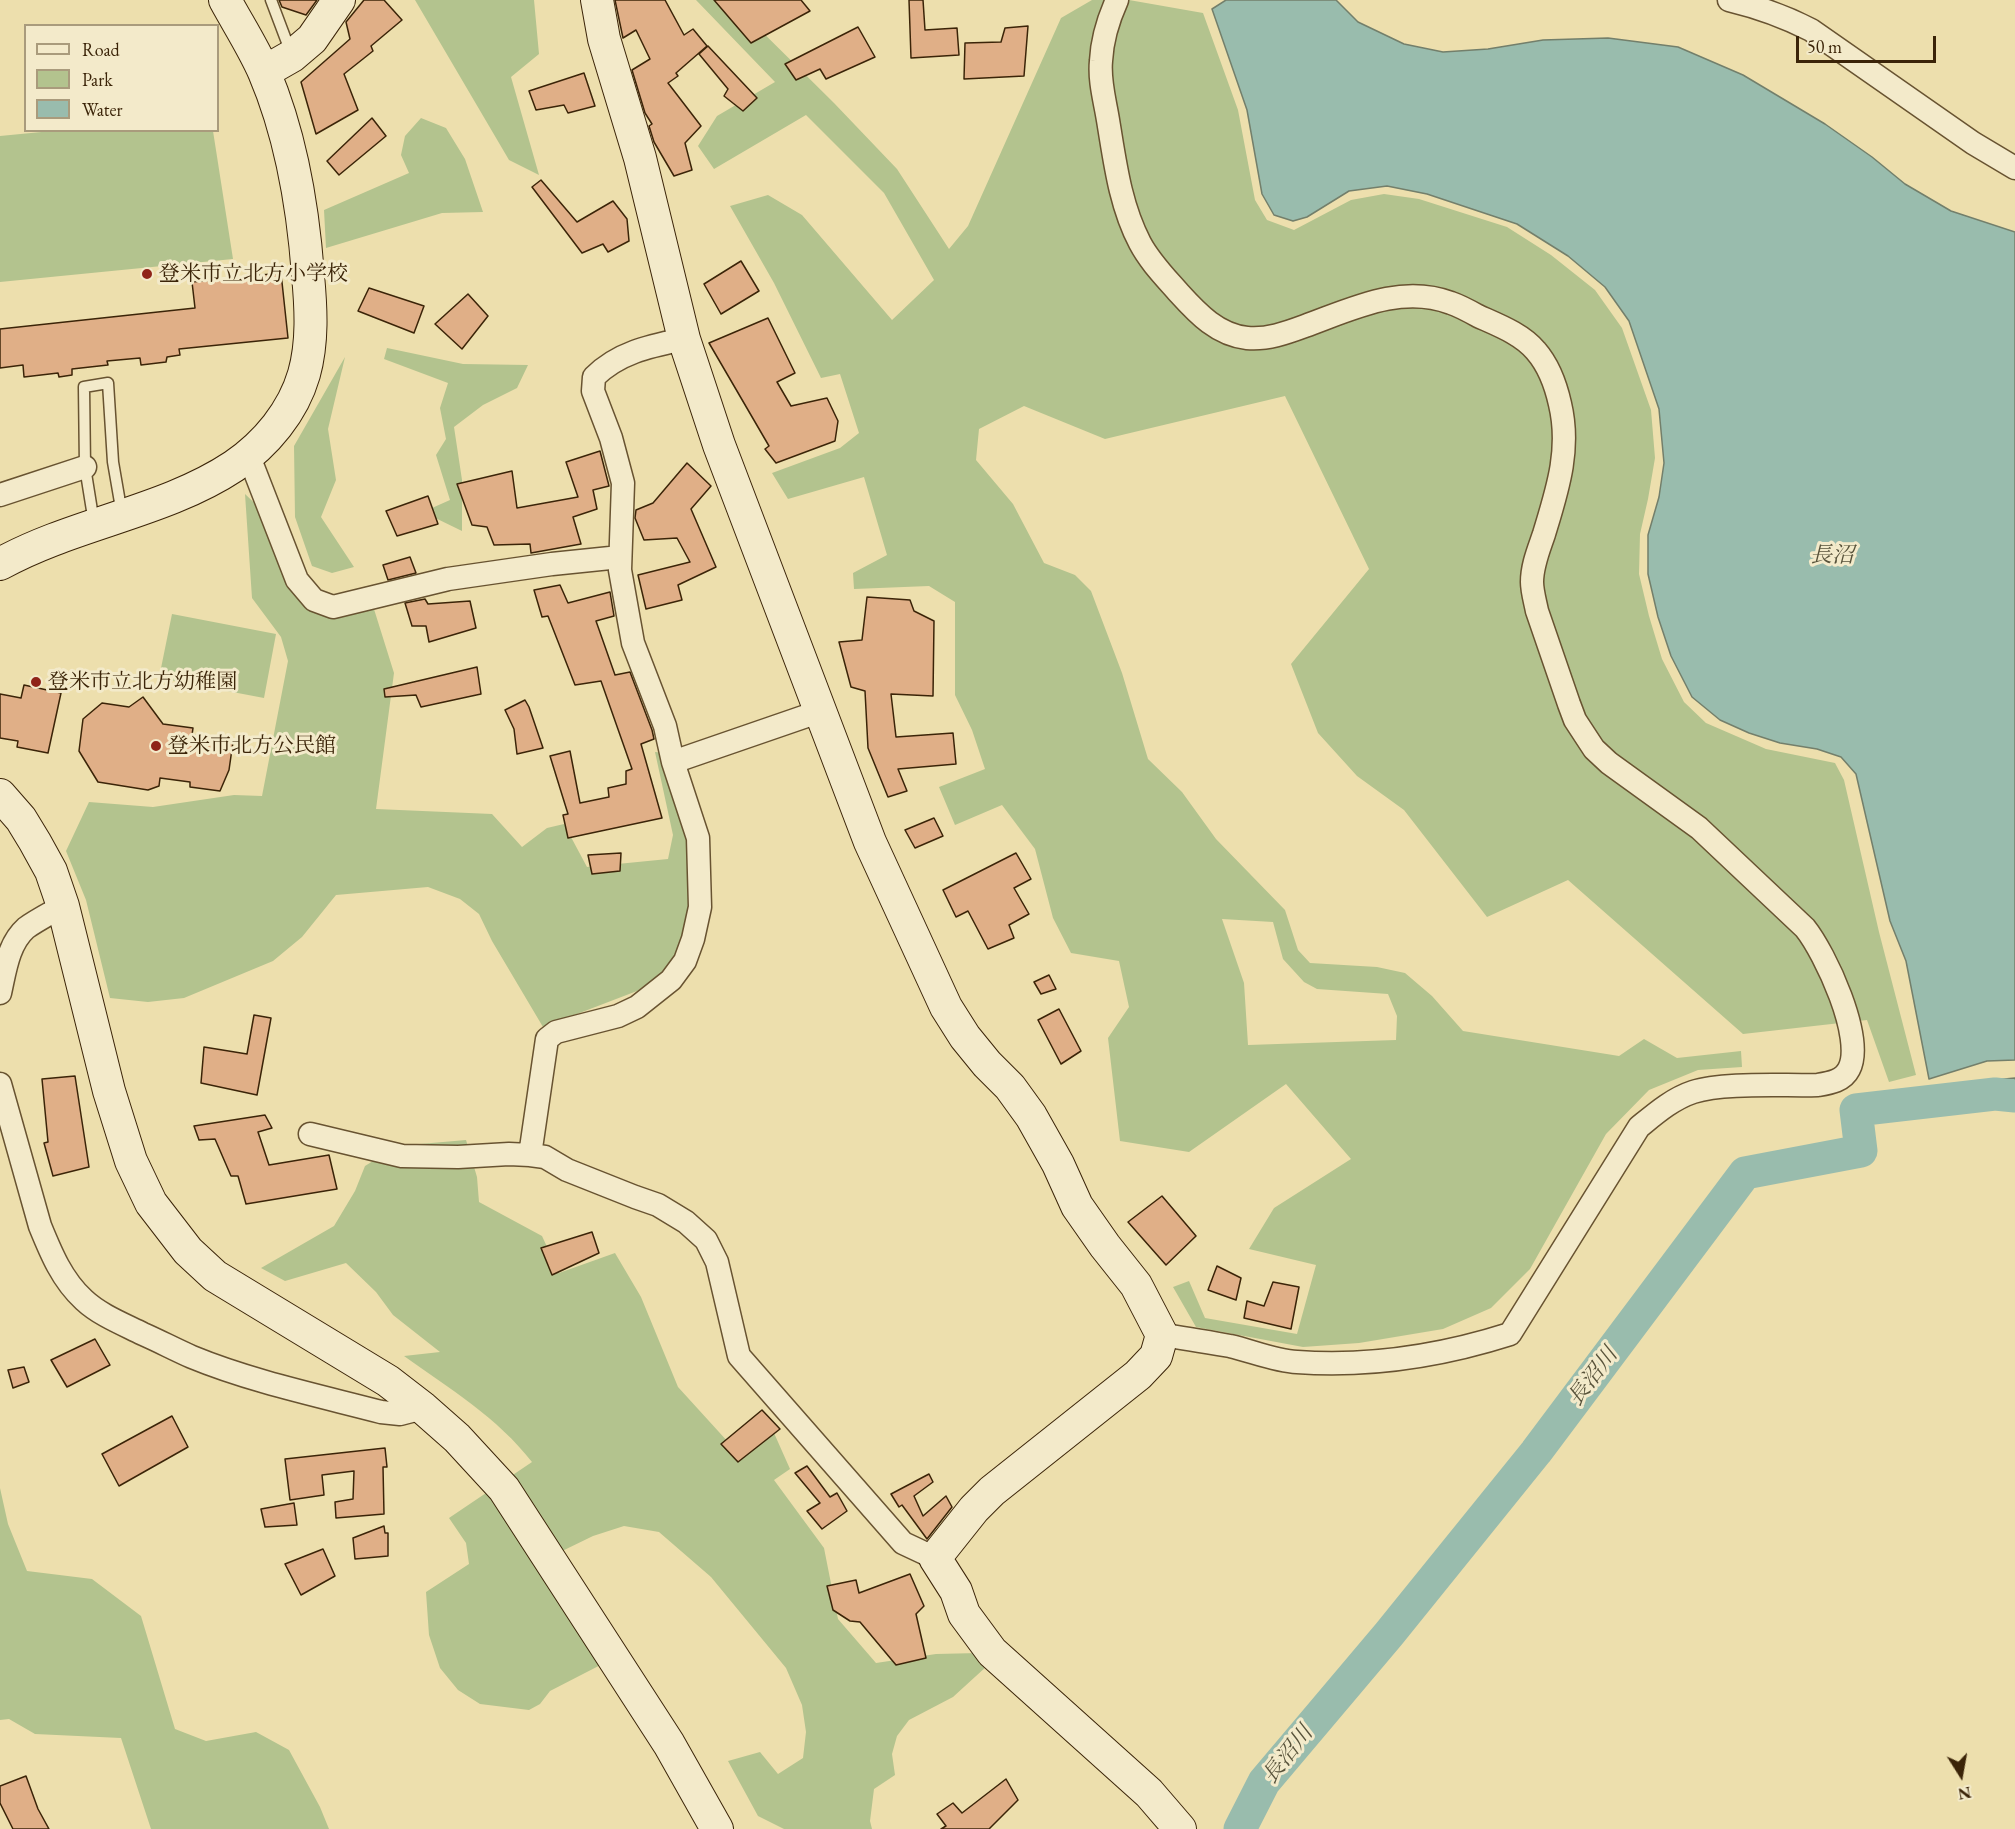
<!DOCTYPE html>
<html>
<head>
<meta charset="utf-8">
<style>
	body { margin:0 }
	#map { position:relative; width:2015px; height:1829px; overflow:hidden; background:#eddfad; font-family:"EB Garamond",serif }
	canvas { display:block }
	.legend { position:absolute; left:24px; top:24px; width:195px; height:108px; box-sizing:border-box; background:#f3eaca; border:2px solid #a99b7c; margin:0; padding:8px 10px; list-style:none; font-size:18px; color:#3b2408 }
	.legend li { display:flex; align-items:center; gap:12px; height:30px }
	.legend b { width:30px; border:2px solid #a99b7c }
	.north { position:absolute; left:1931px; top:1745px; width:60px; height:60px; -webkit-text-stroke:4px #f3eaca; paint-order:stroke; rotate:169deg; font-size:16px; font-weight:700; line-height:24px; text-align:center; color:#3b2408 }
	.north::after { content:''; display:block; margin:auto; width:21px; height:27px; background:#3b2408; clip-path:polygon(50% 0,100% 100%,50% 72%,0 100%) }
	.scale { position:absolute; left:1796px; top:36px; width:140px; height:27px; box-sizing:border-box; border:3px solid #3b2408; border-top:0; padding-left:8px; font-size:18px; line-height:21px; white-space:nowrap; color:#3b2408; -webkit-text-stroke:4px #f3eaca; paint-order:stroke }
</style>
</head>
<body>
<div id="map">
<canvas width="2015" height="1829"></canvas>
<ul class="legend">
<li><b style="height:8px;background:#f3eaca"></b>Road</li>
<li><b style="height:16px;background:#b3c38e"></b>Park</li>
<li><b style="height:16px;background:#99bcad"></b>Water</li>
</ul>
<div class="north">N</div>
<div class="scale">50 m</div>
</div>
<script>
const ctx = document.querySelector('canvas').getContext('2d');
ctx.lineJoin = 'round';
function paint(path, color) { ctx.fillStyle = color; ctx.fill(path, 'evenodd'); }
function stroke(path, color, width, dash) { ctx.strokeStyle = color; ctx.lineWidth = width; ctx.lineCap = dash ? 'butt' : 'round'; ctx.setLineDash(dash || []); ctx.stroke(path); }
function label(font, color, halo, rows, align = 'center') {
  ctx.font = font + ' "EB Garamond","Noto Serif JP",serif'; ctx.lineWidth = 6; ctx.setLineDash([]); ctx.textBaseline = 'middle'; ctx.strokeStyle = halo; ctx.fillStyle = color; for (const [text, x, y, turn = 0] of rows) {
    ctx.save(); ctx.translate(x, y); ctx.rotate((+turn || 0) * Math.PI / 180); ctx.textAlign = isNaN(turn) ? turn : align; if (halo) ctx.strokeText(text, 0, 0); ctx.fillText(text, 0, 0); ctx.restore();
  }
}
const green = new Path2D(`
	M415,0H534L539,54L511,77L539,175L509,160Z
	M696,0H730L834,103L897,169L949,249L968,226L1061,18L1092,0H1129L1203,13L1238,110L1255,200L1267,220L1294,230L1351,200L1384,194L1419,199L1507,227L1551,255L1595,290L1622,328L1651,410L1655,458L1648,499L1640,534L1639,574L1649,616L1662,659L1684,702L1706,723L1766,749L1835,763L1844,780L1879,932L1916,1075L1889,1082L1867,1020L1743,1034L1568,880L1487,917L1404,810L1357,776L1318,733L1291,664L1369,569L1285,396L1105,439L1024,406L979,429L976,460L1013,504L1044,563L1075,575L1091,591L1122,673L1148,759L1182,792L1216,839L1285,910L1298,950L1310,963L1377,967L1405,973L1432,996L1463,1031L1619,1056L1644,1039L1677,1058L1741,1051L1742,1067L1698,1070L1649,1090L1606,1134L1530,1269L1491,1308L1443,1329L1359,1343L1303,1347L1196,1327L1173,1287L1189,1281L1205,1318L1297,1334L1316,1265L1249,1249L1274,1208L1351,1159L1286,1084L1189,1152L1120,1141L1108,1038L1129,1007L1119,961L1071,953L1053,918L1035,849L1002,805L955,825L939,787L985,769L972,730L955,695V602L929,586L854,589L853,573L887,555L864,477L788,499L772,473L840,448L859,433L840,374L821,378L774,283L730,206L768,195L802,215L892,320L934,280L884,193L806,115L714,169L698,146L717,116L775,82ZM1222,919L1273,922L1283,959L1304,982L1317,989L1388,994L1397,1016L1396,1040L1248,1045L1244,983Z
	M421,118L446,128L465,159L483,212L442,213L326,248L324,210L409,173L401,155L405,136Z
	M62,130L213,131L233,259L0,282V136Z
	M387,348L463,364L528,365L517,388L483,405L454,427L462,480V531L423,512L450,500L436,455L446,439L440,408L448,383L384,359Z
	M345,357L328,429L336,480L321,517L354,567L332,573L312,566L295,517L294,446Z
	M245,494L266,514L284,571L328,598L368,590L394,673L376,809L492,814L522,847L547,828L564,824L587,867L668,859L673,835L655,752L679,754L688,782L691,894L684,935L669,969L637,991L543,1027L492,941L479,914L460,899L428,887L336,895L302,937L273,961L184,998L148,1002L110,998L86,900L66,851L89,802L153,807L234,795L262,796L288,661L281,637L252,598Z
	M172,614L276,634L264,698L159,678Z
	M466,1140L477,1177L479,1202L542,1236L559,1273L615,1253L641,1297L678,1387L739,1454L774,1433L790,1469L774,1480L824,1548L838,1619L876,1663L936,1654L979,1653L987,1666L953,1697L909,1720L897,1736L892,1754L895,1775L874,1789L870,1821L872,1829H784L758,1816L728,1761L760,1752L778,1774L803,1758L806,1732L802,1705L786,1668L711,1577L659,1532L624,1526L593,1536L556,1554L616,1657L550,1691L540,1704L529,1710L480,1704L458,1690L440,1668L429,1635L426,1592L469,1564L466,1543L449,1518L532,1462C498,1418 449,1388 404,1356L440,1352L393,1315L376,1292L346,1263L285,1281L261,1268L334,1226L355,1191L365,1166L397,1146Z
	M0,1488L8,1524L27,1571L92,1579L141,1616L175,1729L206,1741L256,1732L289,1750L320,1807L329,1829H151L121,1738L35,1734L9,1719L0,1720Z`);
const water = new Path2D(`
	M1226,0H1336L1358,22L1404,44L1443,52L1488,49L1543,40L1608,38L1678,47L1743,75L1825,124L1872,157L1905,184L1951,211L2015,232V1060L1987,1061L1929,1079L1906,961L1890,921L1856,774L1841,757L1817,749L1780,743L1749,733L1720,720L1692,697L1671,656L1658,617L1648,574V535L1659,497L1664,463L1659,409L1629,321L1605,287L1568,256L1517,224L1427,194L1387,186L1349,191L1307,217L1293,221L1274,215L1262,194L1247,110L1212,9Z
	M2015,1078V1108L1943,1107L1942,1091L1994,1080Z`);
const river = new Path2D(`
	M1240,1829L1264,1782L1389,1634L1536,1452L1745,1173L1861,1151L1856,1110L1995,1094L2015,1096`);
const building = new Path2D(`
	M279,0H317L306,15L282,7Z
	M364,0H384L402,20L371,46L373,51L344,74L358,110L316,134L301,82L350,39L346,22Z
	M615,0H665L684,35L693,29L707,46L676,73L678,76L668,83L701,126L685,143L692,170L674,176L654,142L649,126L652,124L645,113L632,70L650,59L636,30L623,38Z
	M714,0H801L810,11L751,43Z
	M909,0H923L925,30L957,28L959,55L911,58Z
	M1028,26L1024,76L964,79L965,43L1001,42L1005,28Z
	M858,27L875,57L826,79L820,69L796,80L785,64Z
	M708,46L757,98L743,111L724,96L728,89L699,54Z
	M584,73L595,106L568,113L564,105L536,110L529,91Z
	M372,118L386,136L339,175L327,161Z
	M541,180L577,222L613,201L627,219L629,241L608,252L603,244L582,253L532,187Z
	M741,261L759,291L721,314L704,284Z
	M281,273L288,338L179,349L180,355L167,357L166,362L141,365L140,358L107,361L108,365L72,369V375L59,377L58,373L24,377L23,365L0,368V329L195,308L192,282Z
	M369,288L424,306L414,333L358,311Z
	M468,294L488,316L462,349L435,324Z
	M768,318L795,373L777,382L791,406L827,398L838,421L835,441L776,463L765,449L769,446L709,343Z
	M600,451L609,486L593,490L597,509L573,517L581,544L531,553L530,544L494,545L487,527L472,525L457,484L512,471L517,508L578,497L566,462Z
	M687,463L711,486L691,509L716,567L678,585L682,600L646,609L638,575L690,562L677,538L644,540L635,518L636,510L653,503Z
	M428,496L438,524L397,536L386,511Z
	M410,557L416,573L388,580L383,565Z
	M560,585L568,603L610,592L614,616L596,621L615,675L630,672L652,730L654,739L641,744L662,818L568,838L563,815L568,814L550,756L570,751L580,803L609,797L608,788L626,784V771L632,769L601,681L575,685L548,616L542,617L534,590Z
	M867,597L910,600L914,611L934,621L933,696L891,694L896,737L953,733L956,764L898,769L907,791L888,797L868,748L865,691L851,687L839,642L862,640Z
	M425,599L428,604L470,601L476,628L429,642L426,626H412L405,603Z
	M477,667L481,694L421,707L416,695L385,697L384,689Z
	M24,685L61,693L48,753L17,747L18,741L0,738V694L21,698Z
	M143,697L163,724L193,728L192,735L233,742L229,770L220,791L190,787V782L160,778L159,786L148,790L98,782L79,751L83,719L102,703L129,707Z
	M525,700L529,707L543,748L517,754L514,729L505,710Z
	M934,818L943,836L915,848L905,830Z
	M621,853L620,871L592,874L588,855Z
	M1016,853L1031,879L1014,888L1029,914L1009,925L1014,938L988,949L968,911L956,917L943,890Z
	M1049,975L1056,989L1041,994L1034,982Z
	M1059,1009L1081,1051L1061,1064L1038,1020Z
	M254,1015L271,1018L257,1095L201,1083L204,1047L247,1054Z
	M75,1076L89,1167L53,1176L44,1143L48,1142L42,1079Z
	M265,1115L272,1128L258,1132L269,1165L329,1155L337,1189L246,1204L238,1176H231L215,1139L199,1140L194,1126Z
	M1162,1196L1196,1236L1166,1265L1128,1222Z
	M592,1232L599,1253L552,1275L541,1248Z
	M1217,1266L1241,1278L1236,1300L1208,1290Z
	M1273,1282L1299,1287L1291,1329L1244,1318L1247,1301L1264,1306Z
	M95,1339L110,1365L67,1387L51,1360Z
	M24,1367L29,1382L13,1388L8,1370Z
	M762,1410L780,1429L738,1462L721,1444Z
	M172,1416L188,1447L119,1486L102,1454Z
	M385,1448L387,1467H383L384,1514L336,1518L335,1502L353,1499L354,1471L322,1475L324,1495L290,1500L285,1459Z
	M807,1466L830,1497L837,1493L847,1511L822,1529L807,1511L820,1503L795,1473Z
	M929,1474L933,1482L914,1496L923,1516L946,1496L952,1507L927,1539L902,1505L899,1507L891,1494Z
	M294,1503L297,1525L265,1527L261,1509Z
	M384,1526L385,1533H388V1556L355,1559L353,1538Z
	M323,1549L335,1576L301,1595L285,1564Z
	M910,1574L924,1606L916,1614L926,1658L896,1665L860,1622L850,1621L833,1610L827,1586L856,1580L859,1593Z
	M26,1776L38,1809L49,1829H13L0,1803V1786Z
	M1006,1779L1018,1800L989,1829H941L946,1826L937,1814L953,1803L962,1813Z`);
const lane = new Path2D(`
	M271,0L291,53
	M94,523L85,467L84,387L108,383L113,462L122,514`);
const street = new Path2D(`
	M1117,0C1108,20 1102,40 1101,61C1099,81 1105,101 1108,120C1115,162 1120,205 1140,243C1150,262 1165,277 1179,293C1198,314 1218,335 1247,338C1267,340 1286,333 1305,326C1352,309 1401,284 1451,303C1460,306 1469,311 1478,316C1498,325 1522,334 1536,351C1549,366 1556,386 1560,404C1571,450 1557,491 1544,534C1539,549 1532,565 1532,582C1532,591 1535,601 1537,611L1569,704L1575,720L1594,749L1609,763L1699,828L1805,928C1825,953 1865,1038 1849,1069C1843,1081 1830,1083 1818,1085C1784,1086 1723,1082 1693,1092C1672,1099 1655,1114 1639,1127L1510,1334C1441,1356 1369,1367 1297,1362C1275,1361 1252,1351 1230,1346C1207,1342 1184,1338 1162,1335
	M1729,0C1758,7 1784,16 1811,30L1973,143L2015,168
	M684,339C651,346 619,352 594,377L593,391L611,438L623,483L620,570L633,643L665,726L673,762L698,838L700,907L693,939L685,961L671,980L637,1007L618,1016L556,1032L547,1039L530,1155L545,1157L567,1170L635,1197L658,1205L686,1222L706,1240L717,1262L739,1356L903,1543L935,1558
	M248,454L297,580L314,600L333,607L448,579L552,564L620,557
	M0,495L85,467
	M673,762L821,711
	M0,993C5,971 8,944 26,928C37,920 51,913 63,906
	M0,1084L40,1226C51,1253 62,1280 84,1300C100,1315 123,1324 143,1334C159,1341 176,1350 192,1357C250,1381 320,1396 381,1412L400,1414L423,1408
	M310,1134L402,1156L458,1157L509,1154L530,1155`);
const secondary = new Path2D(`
	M597,0L604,39L640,158L684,339L719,445L870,842L946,1007L965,1037L987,1064L1010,1087L1031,1116L1058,1164L1077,1206L1105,1246L1136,1285L1162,1335L1156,1356L1138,1375L992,1491L974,1509L935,1558L956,1591L964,1614L992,1652L1149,1793L1180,1829
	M264,72L292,56L312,39L339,0
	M0,564C74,523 165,512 234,466C266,444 293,412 304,374C313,342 311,308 308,275C303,207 291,135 264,72C253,47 238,24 225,0
	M0,795L21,819L35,842L51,871L63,906L109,1091L131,1161L151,1203L188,1251L215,1276L388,1381L423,1408L457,1438L504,1489L669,1744L717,1829`);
const markers = [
	[147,274,6,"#8f2418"],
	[36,682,6,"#8f2418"],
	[156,746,6,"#8f2418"]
];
const poiNames = [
	["登米市立北方小学校",159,274],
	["登米市立北方幼稚園",48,682],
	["登米市北方公民館",168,746]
];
const waterNames = [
	["長沼",1832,556],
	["長沼川",1593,1377,-53],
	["長沼川",1288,1755,-52]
];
paint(green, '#b3c38e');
paint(water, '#99bcad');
stroke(water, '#737f6b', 1.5);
stroke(river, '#99bcad', 33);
paint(building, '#e0af87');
stroke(building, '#3b2408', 1.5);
stroke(lane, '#685331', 13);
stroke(street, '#685331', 25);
stroke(secondary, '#3b2408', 34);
stroke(lane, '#f3eaca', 10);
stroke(street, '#f3eaca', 22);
stroke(secondary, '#f3eaca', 32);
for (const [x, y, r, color] of markers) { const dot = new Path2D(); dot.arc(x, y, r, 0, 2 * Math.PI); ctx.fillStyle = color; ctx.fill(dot); stroke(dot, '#f3eaca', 2); }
label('21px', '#3b2408', '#f3eaca', poiNames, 'left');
label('italic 22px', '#57523a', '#f3eaca', waterNames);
</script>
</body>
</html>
